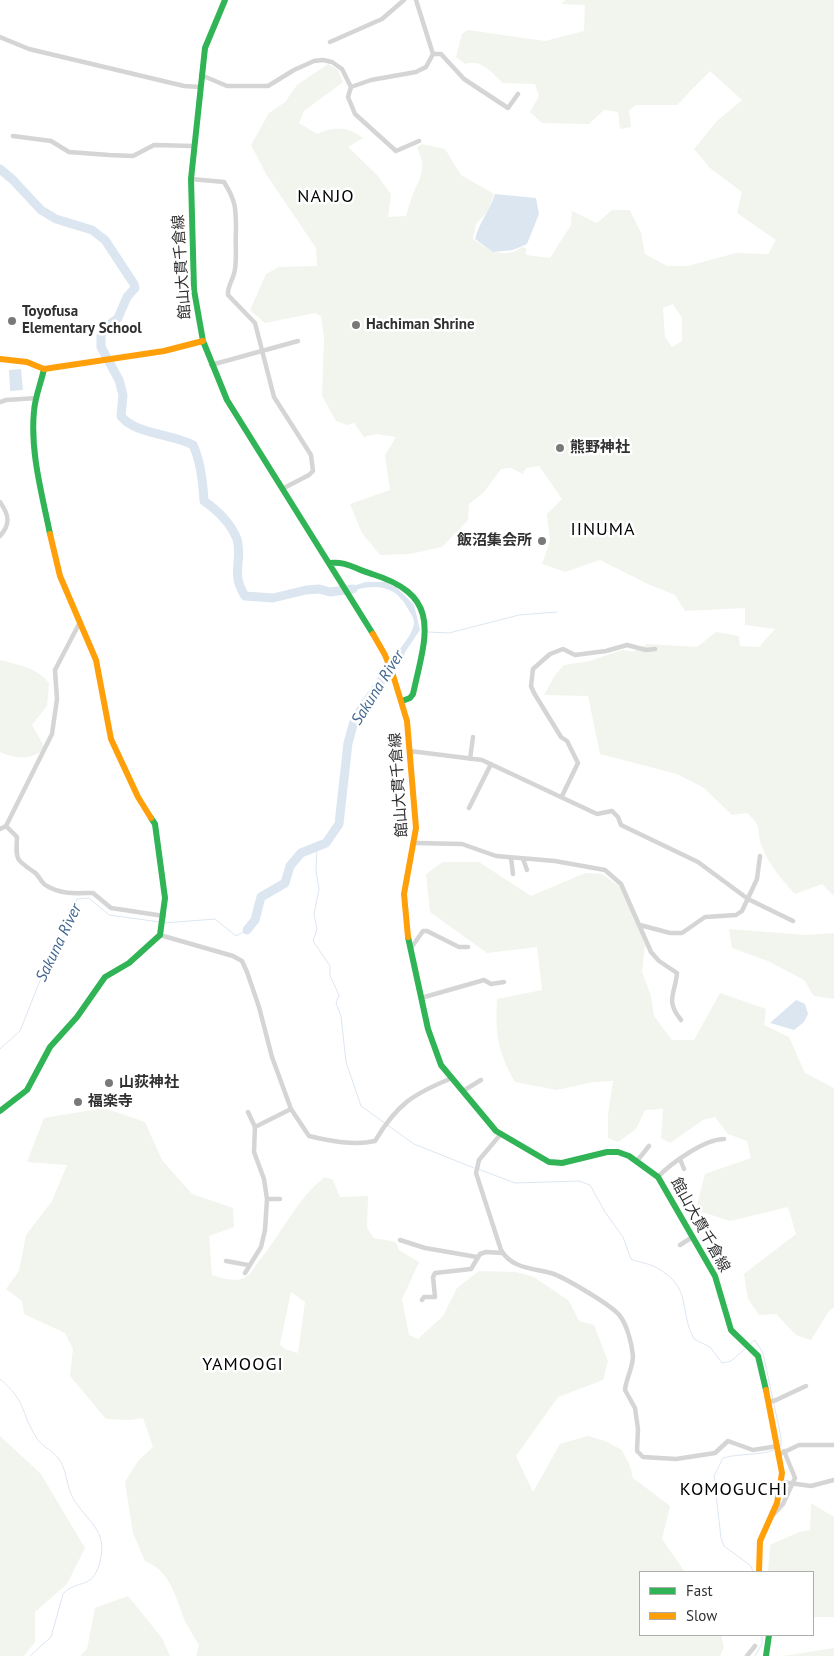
<!DOCTYPE html>
<html>
<head>
<meta charset="utf-8">
<style>
	body { margin:0 }
	#map { position:relative; width:834px; height:1656px; overflow:hidden; background:#fff; font-family:"PT Sans",sans-serif }
	canvas { display:block }
	.legend { position:absolute; left:639px; top:1571px; width:175px; height:65px; box-sizing:border-box; background:#fff; border:1px solid #adadad; margin:0; padding:6px 9px; list-style:none; font-size:15px; color:#313131 }
	.legend li { display:flex; align-items:center; gap:10px; height:25px }
	.legend b { width:25px; border:1px solid #adadad }
</style>
</head>
<body>
<div id="map">
<canvas width="834" height="1656"></canvas>
<ul class="legend">
<li><b style="height:6px;background:#30b455"></b>Fast</li>
<li><b style="height:6px;background:#ff9f0a"></b>Slow</li>
</ul>
</div>
<script>
const ctx = document.querySelector('canvas').getContext('2d');
ctx.lineJoin = 'round';
function paint(path, color) { ctx.fillStyle = color; ctx.fill(path, 'evenodd'); }
function stroke(path, color, width, dash) { ctx.strokeStyle = color; ctx.lineWidth = width; ctx.lineCap = dash ? 'butt' : 'round'; ctx.setLineDash(dash || []); ctx.stroke(path); }
function label(font, color, halo, rows, align = 'center') {
  ctx.font = font + ' "PT Sans","Noto Sans JP",sans-serif'; ctx.lineWidth = 5; ctx.setLineDash([]); ctx.textBaseline = 'middle'; ctx.strokeStyle = halo; ctx.fillStyle = color; for (const [text, x, y, turn = 0] of rows) {
    ctx.save(); ctx.translate(x, y); ctx.rotate((+turn || 0) * Math.PI / 180); ctx.textAlign = isNaN(turn) ? turn : align; if (halo) ctx.strokeText(text, 0, 0); ctx.fillText(text, 0, 0); ctx.restore();
  }
}
const green = new Path2D(`
	M565,0H834V896L822,884L795,894C782,880 769,865 762,847C755,828 765,830 747,813L732,815L704,788L677,774L600,754L588,696L544,695L555,675L564,665L590,661L622,650L633,652L647,644L697,647L716,632L739,636L740,646L759,647L775,629L745,625V608L685,611L675,595L648,584L600,560L565,572L542,564L550,541L547,514L562,499L539,466L526,468L523,474L511,468L501,469L484,492L469,504L468,520L442,547L410,554L380,555L362,533L350,504L390,490L385,455L396,437L376,434L364,437L354,423L347,425L336,421L322,396L324,338L321,316L315,313L265,323L250,310L266,274L279,267L317,266L316,248L266,174L251,145L269,113L285,102L297,85L328,64L338,70L343,82L304,111L299,123L317,134C334,126 348,126 363,138L348,147L377,175L391,194L388,217L406,216C409,206 412,194 417,185C424,170 424,163 417,147L422,144L445,149L461,175L494,194L488,211L476,224L473,239C490,251 504,260 522,247L526,248V255L550,258L571,225L572,211L597,223L612,210H630L641,233L645,254L667,266H688L736,253L768,254L776,240L737,213L742,192L710,168L694,149L717,121L742,100L710,71L677,105H636L629,110L631,127L620,129L618,112L604,110L589,124L542,123L530,112L539,96L535,84L503,83C492,73 481,58 465,64L456,57L462,34L468,30L545,41L584,31L585,5L561,4ZM673,304L682,318V341L672,347L665,337L663,308Z
	M0,660C18,665 36,667 49,683L47,706L32,725L45,748C31,761 16,759 0,752Z
	M443,862H479L531,896L585,873L602,874L623,889L645,945L642,972L651,996L654,1016L672,1040H694L720,993L766,1009L764,1025L789,1037L805,1073L834,1088V1307L829,1311L811,1340L796,1335L776,1314L759,1315L748,1299L744,1274L796,1234L788,1207L730,1221L696,1210L705,1174L751,1158L747,1141L728,1134L715,1117L703,1120L670,1143L661,1138L663,1109L645,1110L636,1129L618,1142L608,1138V1115L613,1081L592,1082L557,1090L515,1082C498,1053 495,1033 497,999L542,990L537,947L487,953L430,912L426,874Z
	M729,929L806,935L834,933V999L814,996L804,980L768,961L732,948Z
	M104,1108L145,1122L162,1160L192,1194L233,1208L234,1227L209,1236L212,1275C222,1278 236,1283 246,1277C251,1274 255,1266 258,1262C282,1234 296,1199 325,1177L333,1180L340,1197L368,1196L367,1228L374,1238L396,1242L399,1250L419,1262L402,1299L409,1335L418,1339L443,1316L457,1288L479,1271L516,1272L534,1277L569,1301L579,1321L594,1325L608,1361L603,1380L558,1397L516,1456L533,1492L560,1444L588,1436L605,1441L622,1450L630,1466L633,1478L670,1506L662,1539L685,1572H640V1635H721L724,1647L720,1656H196L199,1645C194,1637 189,1629 185,1621C175,1597 171,1571 145,1561L133,1533L125,1482L138,1461L153,1447L143,1418L130,1420L106,1419L70,1376L73,1349L65,1333L24,1314L22,1301L6,1289L19,1271L26,1235L52,1201L67,1165L27,1162L44,1118ZM291,1292L305,1302L298,1353L285,1349L280,1344Z
	M0,1436L41,1474L85,1548L67,1584L35,1612V1642L24,1656H0Z
	M811,1503L834,1517V1617H813V1572H768L770,1545L799,1532L810,1530Z
	M128,1596L162,1638L170,1656H80L87,1649L95,1608Z
	M834,1648V1656H783Z`);
const water = new Path2D(`
	M495,194L536,198L539,214L527,244L513,250L493,252L475,239C479,222 490,211 495,194Z
	M21,369L23,390L10,391L9,370Z
	M366,582H385L396,587L414,605L420,630L395,667L392,659C399,649 413,635 414,623C414,617 410,613 408,609C395,584 375,584 352,591L349,587Z
	M796,1000L805,1004L808,1014L804,1022L794,1030L770,1023Z`);
const stream = new Path2D(`
	M427,632L449,633L519,615L557,612
	M317,849L316,871L319,889L314,914L317,929L313,941L330,966V976L339,995L336,1003L341,1016L346,1062L361,1106L414,1144L474,1168
	M164,923L215,919L236,936L247,930
	M0,1049L20,1031L47,963L63,940L77,899L89,898L109,915L160,922
	M478,1169L515,1183L579,1181L590,1185L605,1212L623,1237L631,1259C640,1263 649,1263 657,1268C693,1288 678,1309 694,1339L710,1347L722,1363L731,1361L745,1349
	M750,1344L755,1340L763,1353L781,1437V1447
	M0,1379C27,1402 20,1411 36,1437C41,1446 52,1450 58,1458C66,1467 66,1482 71,1494C81,1517 107,1527 101,1557C94,1593 78,1577 63,1594L51,1637L30,1656
	M753,1572L751,1566L724,1546L721,1538L714,1476L723,1458C740,1453 758,1456 774,1450
	M755,1656L762,1644V1635`);
const river = new Path2D(`
	M0,169L13,180L41,210L56,219L92,230L105,240L134,284L135,288L127,297L118,318L105,328L101,336V347L119,380L123,395L121,416C134,434 173,434 193,445C201,462 203,482 204,501C217,510 231,524 237,539C243,561 230,573 245,596L273,598L306,590L319,589L330,592L353,589
	M247,930L255,920L261,897L285,883L290,866L301,853L326,843L339,824L348,743L355,718L400,654`);
const street = new Path2D(`
	M0,37L29,49L184,86L200,87
	M330,42L382,19L404,0
	M433,54H441L464,79L508,108L518,94
	M201,75L227,86H268L294,70L314,61L323,60L332,62L342,69L351,87L348,97L355,114L396,151L419,141
	M351,87L371,80L416,72L426,67L433,54L416,0
	M13,136L51,141L69,152L109,155L133,156L154,145L193,146
	M191,179L224,182C236,201 236,209 236,230C235,243 237,256 235,269C234,279 227,286 228,295L255,323L274,397L311,455L313,471L309,475L282,489
	M211,365L298,341
	M0,402L6,400L37,398
	M0,502C9,515 11,524 0,536
	M410,751L482,760L597,814L612,811L618,817L621,825L698,862L748,899L793,921
	M470,759L473,737
	M562,796L578,763L567,741L561,737L534,693L531,686L533,669L550,654L563,649L575,655L606,651L627,645L646,650L655,649
	M469,808L491,764
	M6,826L17,837C16,860 15,859 34,872C39,875 41,883 47,886C62,895 77,893 93,893L111,908L164,916
	M0,829L6,826L52,734L57,699L55,670L80,622
	M415,843L462,844L496,856L555,861L605,870L621,884L651,952L659,961L677,973C675,995 665,1000 681,1020
	M511,858L513,874
	M523,859L527,870
	M640,925L670,933H682L705,917L736,915L742,911L757,879L760,856
	M160,935L233,956L242,961L247,972L259,1007L272,1057L291,1109L309,1136C330,1141 354,1146 375,1141C397,1104 413,1094 452,1078
	M411,948L423,931H427L459,947H468
	M421,998L484,980L491,984L504,982
	M463,1091L481,1080
	M255,1127L291,1109
	M500,1135L479,1160L476,1173L501,1250C512,1269 533,1268 551,1273C564,1277 613,1306 620,1316C627,1325 632,1344 633,1356C633,1368 626,1378 625,1390L635,1408L638,1429L637,1451L643,1457L676,1459L715,1453L728,1441L753,1450L778,1446
	M680,1159L684,1169
	M637,1161L649,1146
	M658,1177C671,1163 705,1139 724,1139
	M267,1199H280
	M400,1240L425,1248L477,1257
	M680,1245L691,1238
	M226,1261L248,1265
	M245,1273L261,1247L265,1230L267,1199L264,1179L254,1152L255,1127L248,1112
	M422,1300L424,1297H435L433,1277L435,1273L471,1269L480,1254L486,1252L502,1253
	M769,1402L776,1400L806,1386
	M780,1454L799,1445H834
	M782,1482L811,1486L834,1480
	M773,1515L783,1504L795,1478L784,1451
	M747,1656L755,1646`);
const fast = new Path2D(`
	M225,0L205,48L191,179L194,290L203,341L227,400L373,634
	M44,369C41,383 35,397 34,411C30,452 42,494 50,534
	M329,563C348,561 354,569 372,574C443,596 426,635 413,694L410,698L402,701
	M408,937L428,1029L441,1065L496,1131L549,1162L562,1163L607,1152H618L629,1156L658,1177L715,1276L731,1330L758,1356L766,1390
	M0,1111L27,1090L50,1047L77,1017L105,977L129,963L160,935L165,898L155,824L151,818
	M766,1656L769,1635`);
const slow = new Path2D(`
	M0,359L27,362L44,369L164,351L203,341
	M50,534L60,576L96,660L111,739L138,797L151,818
	M373,634L385,655L393,675L407,721L416,828L404,894L408,937
	M759,1572L760,1541L777,1503L782,1473L766,1390`);
const markers = [
	[12,321,5,"#797979"],
	[356,325,5,"#797979"],
	[560,448,5,"#797979"],
	[542,541,5,"#797979"],
	[109,1083,5,"#797979"],
	[78,1102,5,"#797979"]
];
const streetNames = [
	["館山大貫千倉線",182,267,-94],
	["館山大貫千倉線",399,785,-94],
	["館山大貫千倉線",700,1225,61]
];
const poiNames = [
	["Toyofusa",22,312],
	["Elementary School",22,329],
	["Hachiman Shrine",366,325],
	["熊野神社",570,448],
	["飯沼集会所",532,541,"right"],
	["山荻神社",119,1083],
	["福楽寺",88,1102]
];
const waterNames = [
	["Sakuna River",378,688,-58],
	["Sakuna River",59,943,-64]
];
const quarterNames = [
	["NANJO",326,197],
	["IINUMA",603,530],
	["YAMOOGI",243,1365],
	["KOMOGUCHI",734,1490]
];
paint(green, '#f1f5ed');
paint(water, '#dce6f1');
stroke(stream, '#dce6f1', 1);
stroke(river, '#dce6f1', 9);
stroke(street, '#d5d5d5', 4.5);
stroke(fast, '#30b455', 6);
stroke(slow, '#ff9f0a', 6);
for (const [x, y, r, color] of markers) { const dot = new Path2D(); dot.arc(x, y, r, 0, 2 * Math.PI); ctx.fillStyle = color; ctx.fill(dot); stroke(dot, '#fff', 2); }
label('15px', '#313131', '#fff', streetNames);
label('bold 15px', '#313131', '#fff', poiNames, 'left');
label('italic 16px', '#416690', '#fff', waterNames);
ctx.letterSpacing = '1px';
label('18px', '#000', '#fff', quarterNames);
ctx.letterSpacing = '0px';
</script>
</body>
</html>
